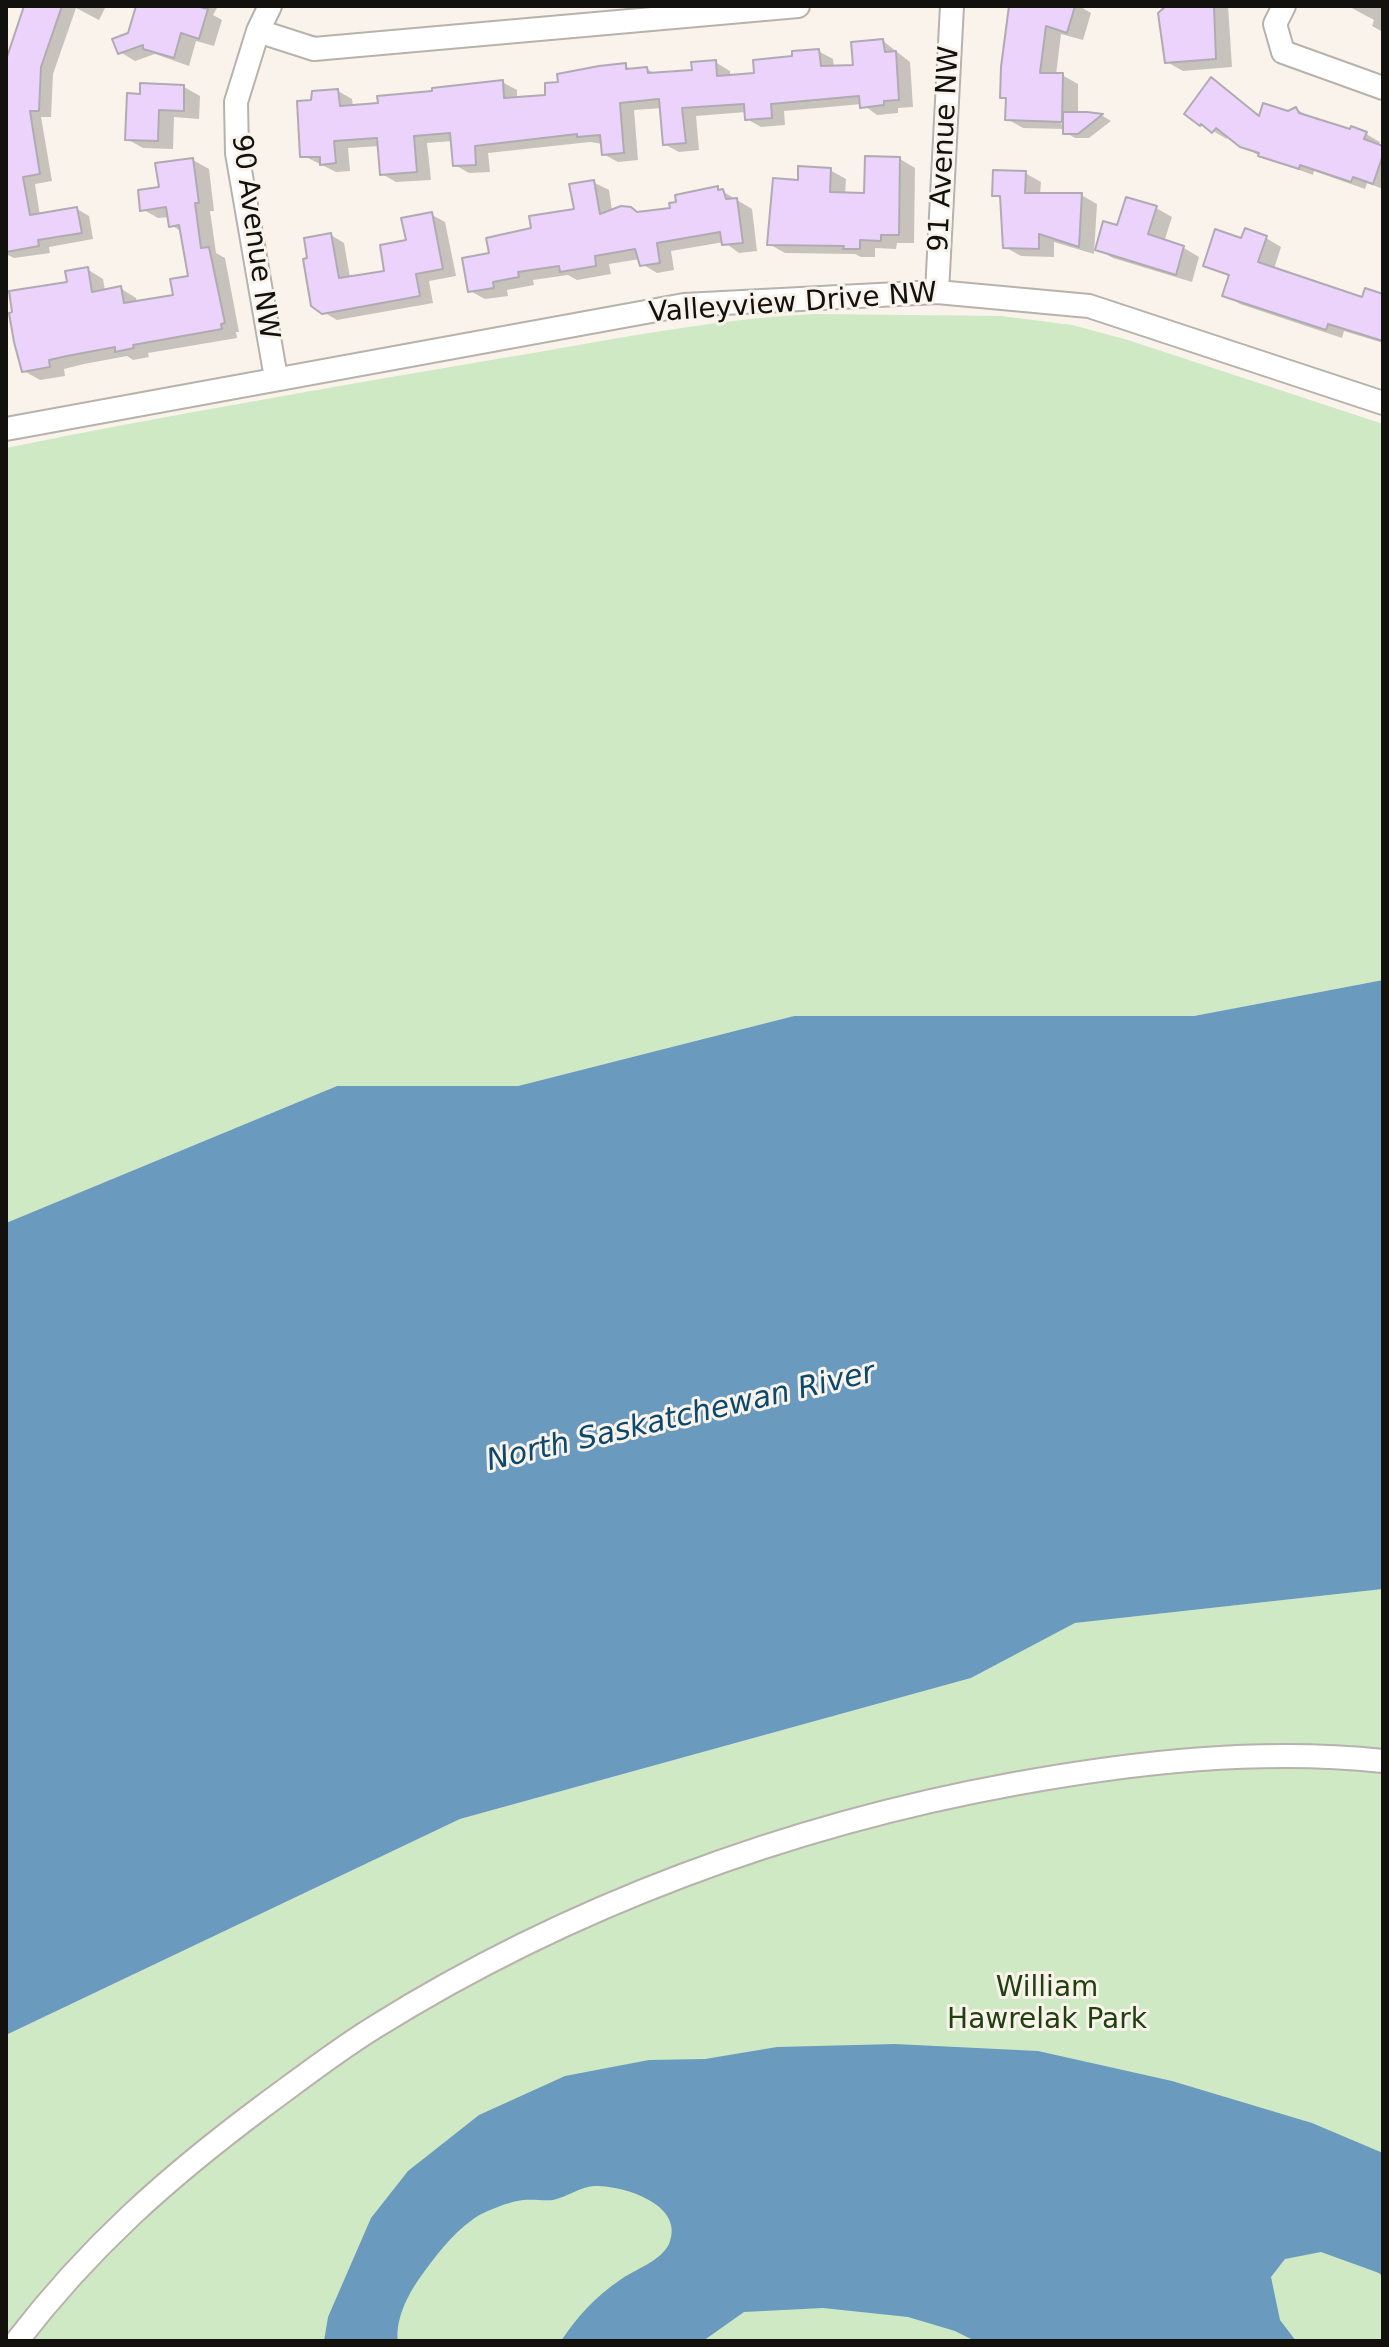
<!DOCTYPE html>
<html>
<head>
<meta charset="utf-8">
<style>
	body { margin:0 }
	#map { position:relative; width:1389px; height:2347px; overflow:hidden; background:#f9f3ec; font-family:"DejaVu Sans",sans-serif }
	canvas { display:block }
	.frame { position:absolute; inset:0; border:8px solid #13110e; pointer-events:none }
</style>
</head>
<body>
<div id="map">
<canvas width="1389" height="2347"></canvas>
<div class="frame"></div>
</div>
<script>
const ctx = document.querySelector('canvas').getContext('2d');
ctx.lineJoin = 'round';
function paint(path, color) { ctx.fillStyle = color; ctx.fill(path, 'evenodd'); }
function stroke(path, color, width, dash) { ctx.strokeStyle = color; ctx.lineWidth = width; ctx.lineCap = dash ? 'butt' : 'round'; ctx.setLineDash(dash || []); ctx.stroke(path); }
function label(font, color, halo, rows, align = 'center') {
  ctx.font = font + ' "DejaVu Sans",sans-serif'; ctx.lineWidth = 6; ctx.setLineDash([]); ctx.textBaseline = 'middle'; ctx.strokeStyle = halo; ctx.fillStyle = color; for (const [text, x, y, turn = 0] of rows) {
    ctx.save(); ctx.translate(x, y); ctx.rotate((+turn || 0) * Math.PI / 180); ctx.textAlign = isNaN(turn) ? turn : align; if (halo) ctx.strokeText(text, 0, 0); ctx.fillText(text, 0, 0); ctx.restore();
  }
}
const green = new Path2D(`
	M815,314L1001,316L1072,325L1128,340L1383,424V980L1194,1016H794L518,1086H337L6,1223V448C169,415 333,387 497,359C602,342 708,319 815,314Z
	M1383,1589V2341H6V2035L460,1819L971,1678L1075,1623Z`);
const water = new Path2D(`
	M1383,980V1589L1075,1623L971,1678L460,1819L6,2035V1223L337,1086H518L794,1016H1194Z
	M895,2044L1038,2051L1172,2081L1312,2123L1383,2153V2277L1379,2273L1321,2252L1285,2259L1271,2277L1280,2320L1296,2341H975L955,2331L908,2317L823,2308L744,2312L703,2341H561C577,2317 596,2296 620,2280C635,2269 660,2262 669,2244C686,2204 622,2185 594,2186C580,2187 567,2197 553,2200C542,2201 528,2198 517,2201C504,2204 482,2212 472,2220C451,2235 434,2258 419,2279C407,2296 395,2321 398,2341H324L328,2317L371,2218L408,2171L479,2115L565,2076L649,2060L705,2059L777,2047Z`);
const shadow = new Path2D(`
	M26,6H106L99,20L76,8L53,74L51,117H41L52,181L35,184L40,216L77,209L89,216L93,239L49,247L50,253L14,258L6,254V66Z
	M139,6H218L213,15L222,20L214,46L196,41L189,66L155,54L135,61L120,52L130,34Z
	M1009,6H1079L1091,13L1083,40L1061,34L1056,75H1062L1078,84V115L1103,116L1111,121L1089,138H1075L1065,132V129L1023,128L1007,119L1008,100L1002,96ZM1054,115L1065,121V126L1052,118Z
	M1168,6H1228L1232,67L1183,71L1167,62Z
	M1348,6H1383V32L1372,26L1374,20Z
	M883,41L910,62L913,107L898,108V113L877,115L862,104L784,111L785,125L761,127L747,119L746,112L696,116L699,150L679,152L664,144L662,108L634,110L638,160L618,162L603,154V144L590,142L488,153L490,172L469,173L455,165L453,141L427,143L431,180L396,182L382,174L380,146L348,148L350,171L336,172L302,155L313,101L338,91L352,99L353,107L502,82L517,90V99L548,96L625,66L633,70L647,69L656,74L694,71L715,62L730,71V77L756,75L794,58L818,51L833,59L834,68L855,67Z
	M1211,80L1261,116L1288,114L1296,109L1310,117L1366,134L1380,142L1378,146L1383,148V189L1367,183L1365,189L1314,171L1313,175L1256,154L1229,136L1227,139L1213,131Z
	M184,87L200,96L199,119L174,117L173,149L143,148L127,139L142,96Z
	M900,159L915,168L914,243H897L896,249L875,248V257H861L855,254L785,253L769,244L800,182L830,170L846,179L845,194L866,195Z
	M193,160L209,169L214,211H210L216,253L225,258L239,332H236L237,338L148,353L149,357L133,360L127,356L84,364L64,369L65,376L40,380L24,371L69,284L87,269L103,279L105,291L120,288L136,298L137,303L175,296L190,278L182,232L171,225L170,217L158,218L142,209Z
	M1025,173L1041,182L1040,195H1081L1097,204L1094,254L1054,242V257L1021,256L1005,247L1002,199L994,195Z
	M593,182L609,190L612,211L638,214L672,209L717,188L752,209L757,251L739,253L724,242L671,251L674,270L657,273L642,264L640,259L609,264L611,274L577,280L568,275L533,280L534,285L507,290L508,296L485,299L470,291L492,254L533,229L576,210Z
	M1156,208L1172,217L1164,242L1184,248L1199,257L1192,282L1113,258L1097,249L1118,228Z
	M432,215L445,222L456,276L429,281L433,303L337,320L323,312L331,235L344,243L350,278L387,272L408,242Z
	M1266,238L1281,247L1274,269L1363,299L1383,296V343L1344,331L1342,338L1240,304L1225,295L1231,277L1205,265L1243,241Z`);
const building = new Path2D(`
	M24,6H62L41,67L39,111H30L40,174L23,177L30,215L77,207L82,233L38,240L39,246L6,252V60Z
	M136,6H196L208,9L199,39L181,33L174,58L143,49V45L118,54L112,39L128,33Z
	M1009,6H1075L1067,33L1046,26L1040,73H1063L1062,122L1005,120L1006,98H1000L1001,67Z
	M1166,6H1214L1216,59L1165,63L1158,13Z
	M883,39L885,52L896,51L899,100L884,101V105L860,108L859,96L771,104L772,118L745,120L744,104L682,108L686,143L663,145L659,99L620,103L624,153L602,155L600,135L577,137V134L475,146L476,165L453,166L450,133L414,136L417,172L380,175L377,138L334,141L336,163L320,165V157H300L297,101L311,100L312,91L338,89L340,106L378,103L377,96L432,91V88L503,80L504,98L545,95V83L558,82L557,74L599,66L626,63V69L647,67L648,73L692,70L691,62L716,60L717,76L754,73L753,60L792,56V51L819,49L821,66L853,65L851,42Z
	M1211,77L1259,116L1263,103L1288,111L1296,107L1299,113L1350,129L1351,126L1367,132L1364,139L1383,146V155L1373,184L1353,177L1351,182L1300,165L1299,169L1258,156L1259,153L1240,147L1216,128L1212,133L1201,124L1200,126L1184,114Z
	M140,83L184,85V111L159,110L158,141L125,140L127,93L140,94Z
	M1063,112H1087L1103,114L1078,134H1063Z
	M865,156L900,157L899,235H881V241L860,240V249H843L844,246L767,245L773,178L798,180V166L831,168L830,192L864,193Z
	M193,158L199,203H195L201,248L209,247L225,323L221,324L222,329L133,345L134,348L115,352V347L67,356L49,360L50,367L22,372L14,342L9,313L12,312L9,291L67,282L65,271L88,267L92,292L121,286L124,303L173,295L170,279L188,276L179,225L169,227L166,207L140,211L138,190L159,187L155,163Z
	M993,170L1026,171L1025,193H1082L1079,247L1039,234V249L1003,248L1000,196H992Z
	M594,180L600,214L621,206L631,207L637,212L670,208L669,203L676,202L675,195L718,186V190L723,189L726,199L737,198L743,243L722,245L720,232L657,243L660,263L640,266L635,249L595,256L596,266L560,272L559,266L518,272L519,277L493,282L494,288L468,292L462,258L489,253L486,238L531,228L529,216L574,209L569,184Z
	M1126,197L1157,206L1148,234L1184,246L1176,275L1095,250L1103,221L1117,225Z
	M432,212L443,269L416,274L420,296L322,314L311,306L303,259L307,258L304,238L331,233L339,278L384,271L380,245L406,240L401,218Z
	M1245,228L1267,236L1258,262L1362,297L1365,288L1383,294V341L1328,324L1326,330L1222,296L1229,275L1203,266L1215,229L1241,238Z`);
const minor = new Path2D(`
	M270,6L258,31L236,102L237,153L276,378
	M1284,6L1275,24L1283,52L1383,88
	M258,31L314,49L798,6
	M937,292L952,6
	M6,429L684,305L937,292L1089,306L1383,403
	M17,2341C89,2247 167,2178 262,2107C299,2080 336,2051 375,2027C569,1906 789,1825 1014,1784C1135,1762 1260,1748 1383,1761`);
const streetNames = [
	["91 Avenue NW",945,149,-87],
	["90 Avenue NW",254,237,82],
	["Valleyview Drive NW",793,304,-4]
];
const parkNames = [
	["William",1047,1989],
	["Hawrelak Park",1047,2021]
];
const waterNames = [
	["North Saskatchewan River",681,1418,-13]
];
paint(green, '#cee9c4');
paint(water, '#6a9bbf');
paint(shadow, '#0003');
paint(building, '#ebd3fb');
stroke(building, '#b0abb3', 2);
stroke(minor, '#b7b2ab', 26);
stroke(minor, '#fff', 22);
label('28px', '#13110e', '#f9f3ec', streetNames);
label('28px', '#20400f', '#f9f3ec', parkNames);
label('italic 30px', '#0a486c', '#f9f3ec', waterNames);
</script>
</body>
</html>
